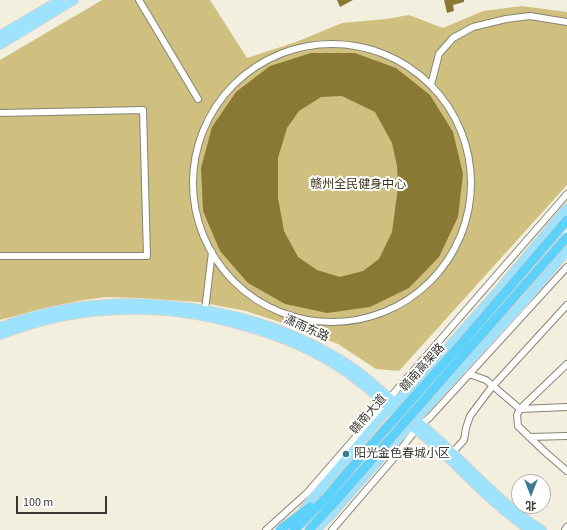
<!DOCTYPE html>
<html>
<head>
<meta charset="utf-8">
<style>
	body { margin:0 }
	#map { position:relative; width:567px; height:530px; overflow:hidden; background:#f3efde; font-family:"Source Sans 3","Noto Sans SC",sans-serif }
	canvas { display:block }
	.north { position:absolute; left:511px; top:474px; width:40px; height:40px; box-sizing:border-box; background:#fff; border:1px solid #afafac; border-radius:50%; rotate:180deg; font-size:11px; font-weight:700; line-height:16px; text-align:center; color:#383630 }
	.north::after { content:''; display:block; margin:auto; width:14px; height:18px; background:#3c7890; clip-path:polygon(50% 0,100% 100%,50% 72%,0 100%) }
	.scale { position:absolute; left:16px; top:496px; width:91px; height:18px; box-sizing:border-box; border:2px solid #383630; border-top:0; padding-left:5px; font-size:12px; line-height:14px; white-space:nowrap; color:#383630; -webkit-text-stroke:3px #fff; paint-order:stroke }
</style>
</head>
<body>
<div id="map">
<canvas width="567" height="530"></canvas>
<div class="north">北</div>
<div class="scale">100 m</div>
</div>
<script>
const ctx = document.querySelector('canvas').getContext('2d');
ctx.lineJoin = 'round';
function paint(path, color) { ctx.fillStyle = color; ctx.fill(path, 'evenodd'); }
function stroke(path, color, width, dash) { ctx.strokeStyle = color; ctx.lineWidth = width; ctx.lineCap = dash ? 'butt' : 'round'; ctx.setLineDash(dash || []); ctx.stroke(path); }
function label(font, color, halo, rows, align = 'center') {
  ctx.font = font + ' "Source Sans 3","Noto Sans SC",sans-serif'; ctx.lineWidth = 4; ctx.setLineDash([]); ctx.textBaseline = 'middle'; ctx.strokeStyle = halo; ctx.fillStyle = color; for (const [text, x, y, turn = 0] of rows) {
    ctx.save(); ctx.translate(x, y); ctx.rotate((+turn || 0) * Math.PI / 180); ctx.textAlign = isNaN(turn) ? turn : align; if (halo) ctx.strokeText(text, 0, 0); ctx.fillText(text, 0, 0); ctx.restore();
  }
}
const green = new Path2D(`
	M102,0H210L247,58L296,42L342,23L386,19L409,15L443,28L483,11L522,6L567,12V185L399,371L376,369L338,344L298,328L246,311L199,302L138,298L106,297L78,301L41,309L0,320V60Z`);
const building = new Path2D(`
	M337,0H353L340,7Z
	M444,0H464V2L453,5L454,11L447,13Z
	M311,53H355L396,68L430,95L453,132L463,174L458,217L439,257L409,288L370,307L327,313L285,304L248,283L220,251L203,211L201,168L212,127L236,92L270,66ZM342,96L375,112L392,143L397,166L398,187L392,232L379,259L363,271L340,277L317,270L298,257L284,231L278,198V158L287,128L299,111L321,97Z`);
const minor = new Path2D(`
	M139,0L198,99
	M193 183a139 139 0 1 1 278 0a139 139 0 1 1-278 0Z
	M431,85L439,54L453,38L473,27L506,19L530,16L567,22
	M0,113L143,110L147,256H0
	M205,310L212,252
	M567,364L520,409L517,415L518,426L545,452L567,471
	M469,374L486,380L520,409L567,407
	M529,437L567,436
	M452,453L464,440L466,428L470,416L491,388L567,305
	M266,530L307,493L567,194
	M332,530L400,451C409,438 417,427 430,417L567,267
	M565,530L567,527`);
const major = new Path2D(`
	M0,35L60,0
	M0,45L74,0
	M0,327C106,286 241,300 338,358C347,364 356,369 364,376C373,383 381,391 390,398C403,408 416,419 428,430C466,463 499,503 542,530
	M0,335C46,317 98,308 148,310C183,311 217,318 250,328C288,339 326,356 358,381C369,389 379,399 390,409C398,417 407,423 416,430C427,438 437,448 448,458C474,483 499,509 529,530
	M303,510L382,416L422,377L501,287L567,208
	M316,530L331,515L402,434L523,303L567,251`);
const highwayBridge = new Path2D(`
	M280,530L310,507
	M294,530L326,498L364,453L461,344L567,220
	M309,530L341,495L567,237`);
const markers = [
	[346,454,4,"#3c7890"]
];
const parkNames = [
	["赣州全民健身中心",358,185]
];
const streetNames = [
	["潇雨东路",306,329,24],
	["赣南高架路",423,368,-48],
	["赣南大道",369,415,-49]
];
const poiNames = [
	["阳光金色春城小区",354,454]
];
paint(green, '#d0c080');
paint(building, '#8a7935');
stroke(minor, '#878475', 8);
stroke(major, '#d3d3d1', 10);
stroke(minor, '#fff', 6);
stroke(major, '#9de3fd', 8);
stroke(highwayBridge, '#d3d3d1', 11, []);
stroke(highwayBridge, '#5cd1fc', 9);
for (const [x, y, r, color] of markers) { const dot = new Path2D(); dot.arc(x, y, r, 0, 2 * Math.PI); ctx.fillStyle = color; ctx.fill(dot); stroke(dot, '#fff', 1.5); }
label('12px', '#3c3415', '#fff', parkNames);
label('12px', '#383630', '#fff', streetNames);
label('12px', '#383630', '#fff', poiNames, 'left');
</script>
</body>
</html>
